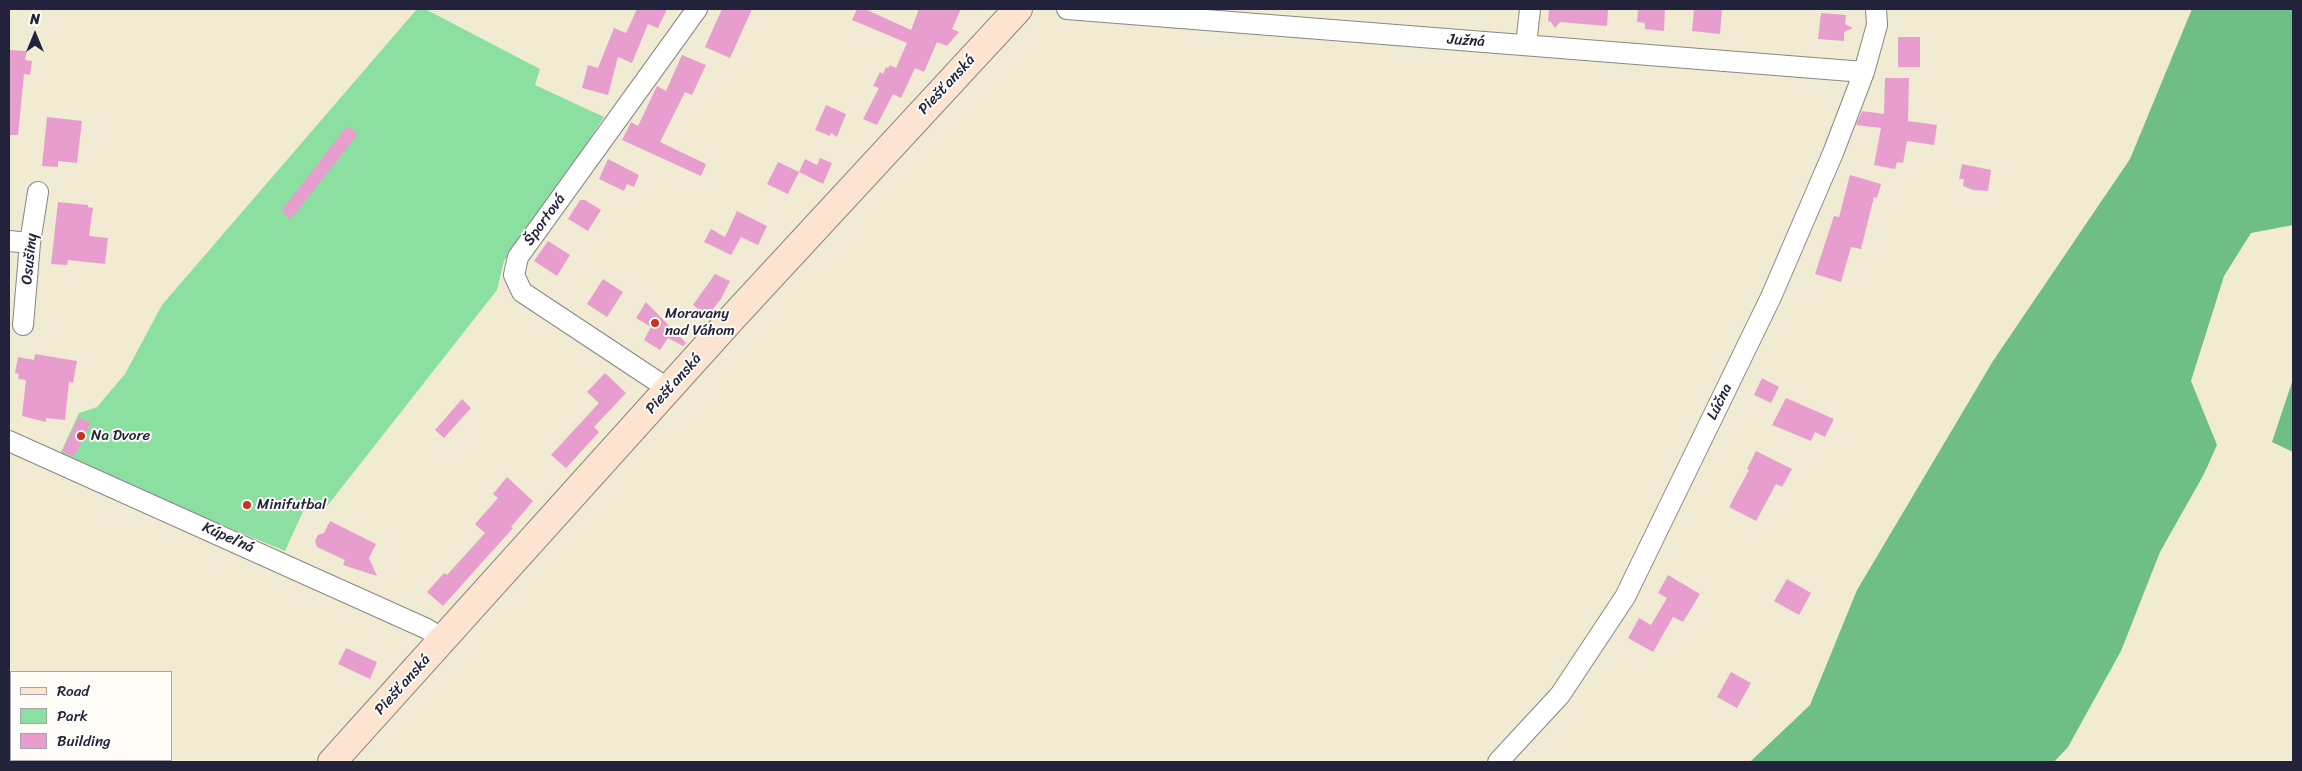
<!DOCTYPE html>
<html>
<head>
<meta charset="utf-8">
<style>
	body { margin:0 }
	#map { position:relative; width:2302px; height:771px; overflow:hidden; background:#f0ebd2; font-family:Sriracha,sans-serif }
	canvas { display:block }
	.frame { position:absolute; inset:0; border:10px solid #22223b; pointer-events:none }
	.legend { position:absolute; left:10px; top:671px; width:162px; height:90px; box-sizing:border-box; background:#fdfcf7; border:1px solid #a5a5ac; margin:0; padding:6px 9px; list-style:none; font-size:15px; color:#22223b }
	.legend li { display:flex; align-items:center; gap:10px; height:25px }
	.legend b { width:25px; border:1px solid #a5a5ac }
	.north { position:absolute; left:10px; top:10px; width:50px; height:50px; -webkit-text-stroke:4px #fdfcf7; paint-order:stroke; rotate:0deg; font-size:14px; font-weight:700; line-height:20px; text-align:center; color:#22223b }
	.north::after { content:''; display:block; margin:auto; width:18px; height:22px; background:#22223b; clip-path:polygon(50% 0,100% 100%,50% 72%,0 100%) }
</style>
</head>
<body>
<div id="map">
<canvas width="2302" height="771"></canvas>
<div class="frame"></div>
<ul class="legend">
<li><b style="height:6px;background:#fde4d1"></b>Road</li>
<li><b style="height:14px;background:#8bdfa1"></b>Park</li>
<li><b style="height:14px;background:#e79ecf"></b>Building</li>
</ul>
<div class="north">N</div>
</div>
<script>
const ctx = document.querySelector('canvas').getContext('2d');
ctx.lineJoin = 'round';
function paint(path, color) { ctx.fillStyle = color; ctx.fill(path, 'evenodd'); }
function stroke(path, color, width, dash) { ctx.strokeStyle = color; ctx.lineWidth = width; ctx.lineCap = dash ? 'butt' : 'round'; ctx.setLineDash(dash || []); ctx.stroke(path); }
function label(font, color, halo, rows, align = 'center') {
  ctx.font = font + ' Sriracha,sans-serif'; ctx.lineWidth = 4; ctx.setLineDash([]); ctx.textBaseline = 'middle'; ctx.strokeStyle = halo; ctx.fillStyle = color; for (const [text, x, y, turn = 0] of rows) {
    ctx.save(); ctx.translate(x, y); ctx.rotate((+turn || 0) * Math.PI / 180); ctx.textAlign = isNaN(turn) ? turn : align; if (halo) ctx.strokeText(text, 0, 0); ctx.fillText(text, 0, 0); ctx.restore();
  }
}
const green = new Path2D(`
	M417,9H425L540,69L535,85L604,117L566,175L504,261L497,290L324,510L306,505L285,551L65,460L61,452L79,413L97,407L125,374L162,305Z`);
const forest = new Path2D(`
	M2192,9H2293V225L2251,233L2224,276L2191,381L2217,445L2204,474L2160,552L2121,651L2068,747L2054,762H1750L1810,705L1857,590L1993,361L2130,159Z
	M2293,379V452L2272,442Z`);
const building = new Path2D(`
	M637,9H667L658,28L648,24L632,63L618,57L608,95L582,88L588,65L598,68L614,28L626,33Z
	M722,9H752L730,58L705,47Z
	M857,9H865L911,30L919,9H961L952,29L959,32L947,46L937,42L924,72L915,68L901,98L893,94L877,125L863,119L879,88L873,86L880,72L883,74L886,67L888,68L890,65L896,68L907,43L852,20Z
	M1549,9H1608L1607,26L1560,22L1555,28L1551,22L1548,21Z
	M1638,9H1665L1664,31L1645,29V23L1637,22Z
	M1694,9H1722L1720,34L1692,31Z
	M1821,13L1846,15L1845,24L1853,28L1844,32V41L1818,39Z
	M1898,37H1920V67H1898Z
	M9,50L27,51L25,60L32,61L30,75L24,74L18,135H9Z
	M682,55L706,65L692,95L685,92L660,142L706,164L701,176L622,140L631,122L638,126L657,86L666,91Z
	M1885,78H1909L1908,121L1937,125L1934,145L1907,141L1903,163L1897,162L1895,169L1874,165L1881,128L1856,125L1862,111L1884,114Z
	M826,105L846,114L837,137L831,133L830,136L815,130Z
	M47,117L82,121L77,163L58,161V167L42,166Z
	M347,126L358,134L291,219L281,211Z
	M820,158L832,163L823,184L799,172L805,159L817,165Z
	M608,159L639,175L634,187L627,184L624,191L599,179Z
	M778,162L799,172L788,194L767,184Z
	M1962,164L1991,170L1988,191L1973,190L1963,186L1964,179H1959Z
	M1850,175L1881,184L1877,198L1874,197L1861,249L1851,247L1841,282L1815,274L1834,216L1839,217Z
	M580,200H585L601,210L588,231L568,219Z
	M58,202L88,205V207L93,208L89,236L108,238L105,264L68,260L67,265L51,264Z
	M737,211L767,226L758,245L741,237L731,255L704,242L711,229L725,237Z
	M548,241L570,255L557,276L534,261Z
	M715,274L730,281L721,299L707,316L693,305Z
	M603,279L623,292L607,317L587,304Z
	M646,302L686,343L683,346L668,338L660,350L644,340L651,327L636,318Z
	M35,354L77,361L73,383L69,382L65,420L46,418V422L22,416L26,380L18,379L19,374L15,373L18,357L34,360Z
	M605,373L626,393L594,427L599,432L566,468L551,455L599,403L587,392Z
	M1762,378L1779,387L1771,403L1754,395Z
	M1786,398L1834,419L1825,437L1815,432L1811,441L1772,425Z
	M462,399L471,408L444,438L435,430Z
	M79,417L91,423L74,457L62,451Z
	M1756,451L1792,469L1782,487L1776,484L1756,521L1729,507L1749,470L1747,469Z
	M507,477L533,501L511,527L513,528L443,606L427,592L444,573L447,575L485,533L475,524L498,498L493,494Z
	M330,521L376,544L369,558L377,576L343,565L345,560L317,547L315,541L318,535L324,533Z
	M1668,575L1700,594L1683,622L1673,617L1653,652L1628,638L1639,618L1651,625L1667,598L1658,593Z
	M1787,579L1811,593L1799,615L1774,601Z
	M346,648L377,662L370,679L338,664Z
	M1731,672L1751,683L1737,708L1717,697Z`);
const street = new Path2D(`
	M1067,9L1864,72
	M1526,45L1530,9
	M9,241L30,243
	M23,325L30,243L38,192
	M670,390L522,292L514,275L518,257L697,9
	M9,441L425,628L445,640
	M1498,762L1560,695L1625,597L1771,297L1833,153L1864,72L1877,25L1876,9`);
const secondary = new Path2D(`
	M332,762L734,316L1018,9`);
const markers = [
	[655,323,5,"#c8321e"],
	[81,436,5,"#c8321e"],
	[247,505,5,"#c8321e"]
];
const streetNames = [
	["Južná",1466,41,4],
	["Piešťanská",947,85,-47],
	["Športová",545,220,-54],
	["Osušiny",30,259,-84],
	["Piešťanská",674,384,-48],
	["Lúčna",1720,402,-64],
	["Kúpeľná",228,538,24],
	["Piešťanská",403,685,-48]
];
const poiNames = [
	["Moravany",665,314],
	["nad Váhom",665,331],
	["Na Dvore",91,436],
	["Minifutbal",257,505]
];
paint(green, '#8bdfa1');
paint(forest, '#70be87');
paint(building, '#e79ecf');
stroke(street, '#898686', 22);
stroke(secondary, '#898686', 30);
stroke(street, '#fff', 20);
stroke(secondary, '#fde4d1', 28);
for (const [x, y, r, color] of markers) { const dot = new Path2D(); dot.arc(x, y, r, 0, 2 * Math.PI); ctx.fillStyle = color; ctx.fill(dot); stroke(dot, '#fdfcf7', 2); }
label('15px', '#22223b', '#fdfcf7', streetNames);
label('15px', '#22223b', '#fdfcf7', poiNames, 'left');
</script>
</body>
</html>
